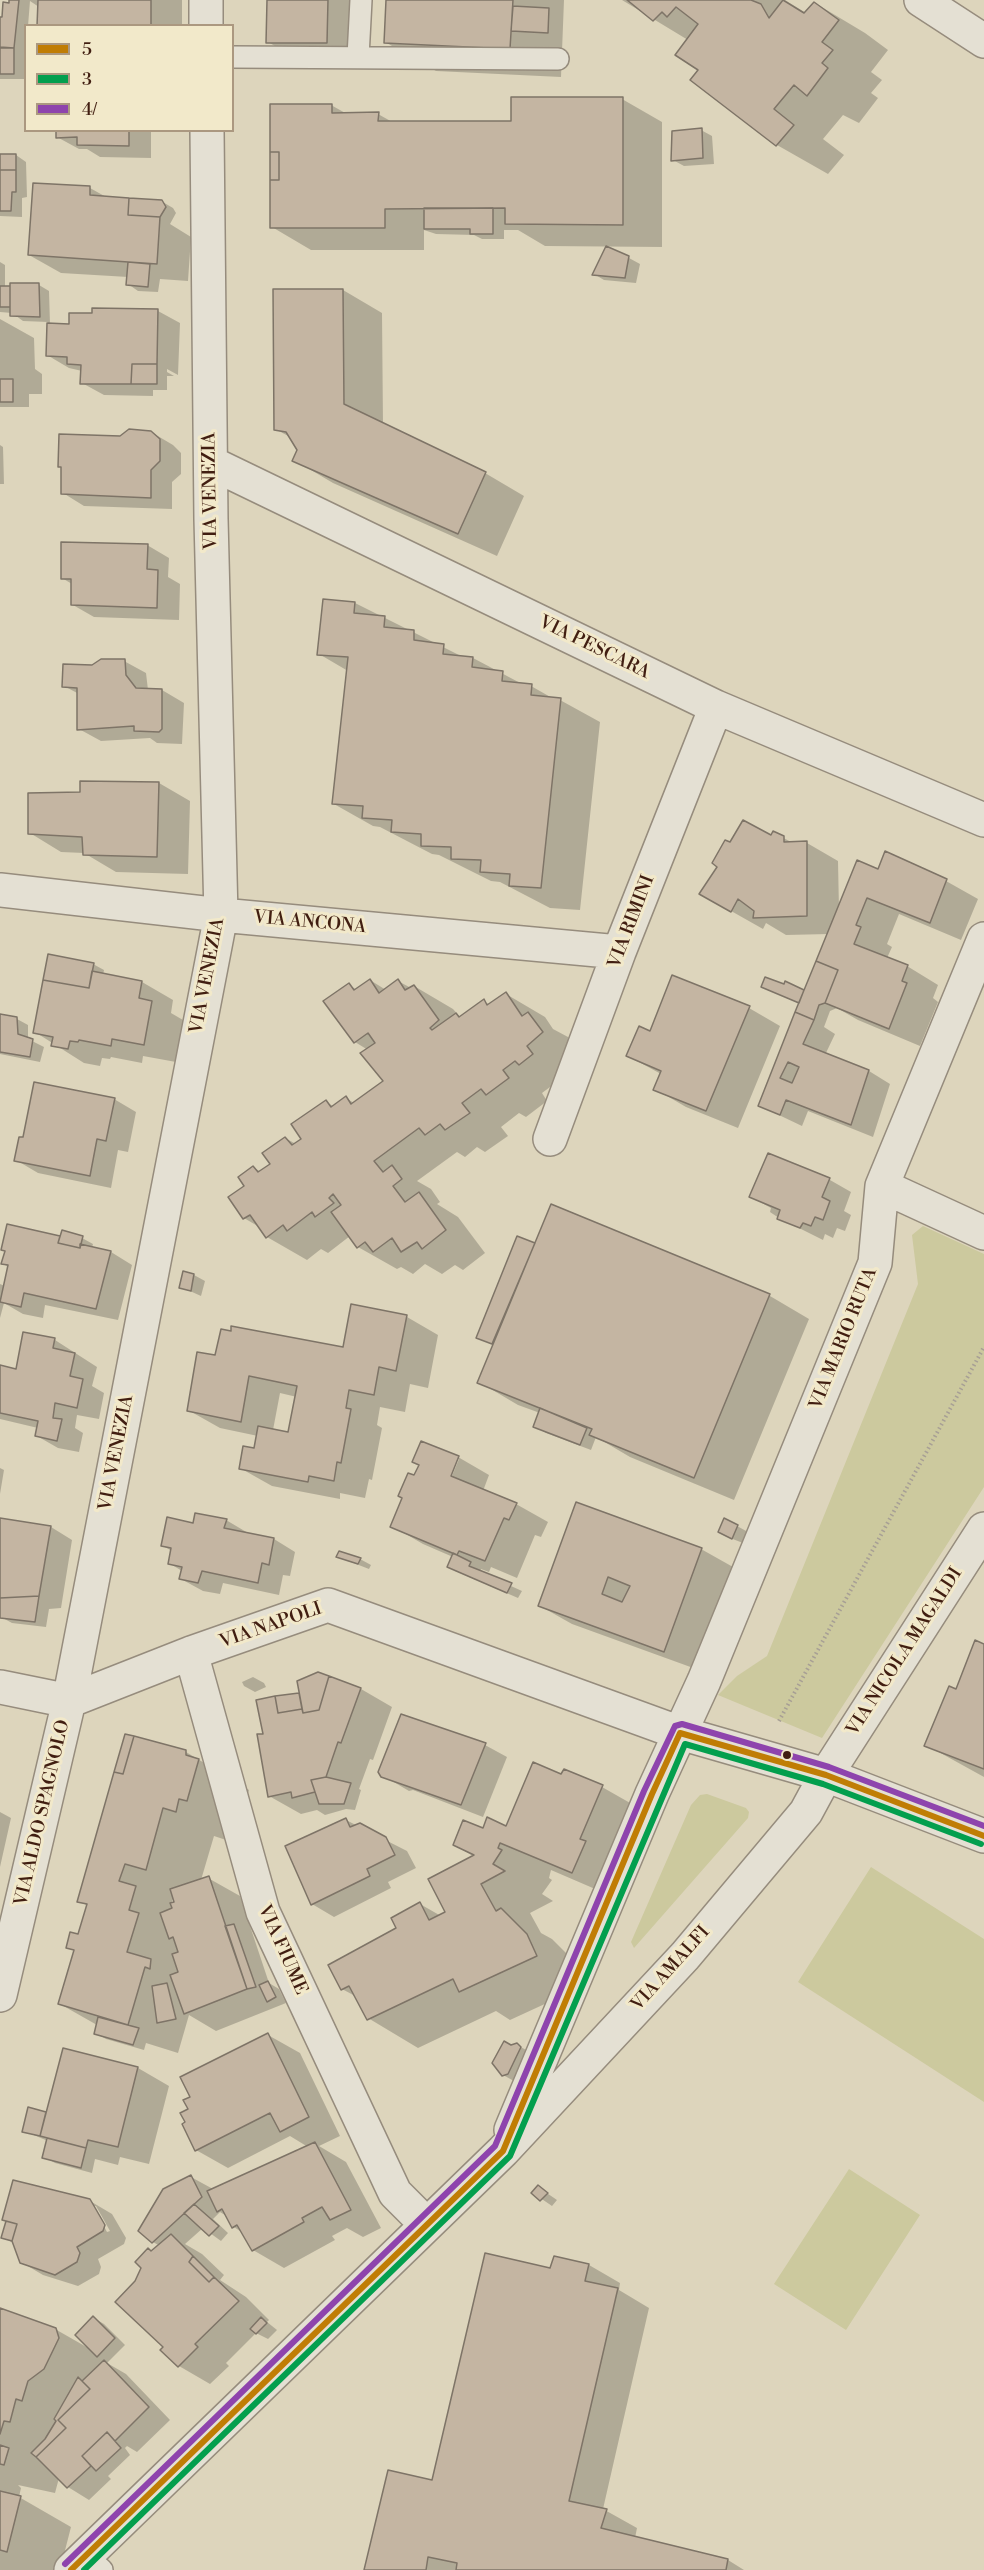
<!DOCTYPE html>
<html>
<head>
<meta charset="utf-8">
<style>
	body { margin:0 }
	#map { position:relative; width:984px; height:2570px; overflow:hidden; background:#ddd5bc; font-family:"Libre Bodoni",serif }
	canvas { display:block }
	.legend { position:absolute; left:24px; top:24px; width:210px; height:108px; box-sizing:border-box; background:#f2e9ca; border:2px solid #ab9880; margin:0; padding:8px 10px; list-style:none; font-size:18px; color:#411e11 }
	.legend li { display:flex; align-items:center; gap:12px; height:30px }
	.legend b { width:30px; border:2px solid #ab9880 }
</style>
</head>
<body>
<div id="map">
<canvas width="984" height="2570"></canvas>
<ul class="legend">
<li><b style="height:8px;background:#c07d05"></b>5</li>
<li><b style="height:8px;background:#039f4e"></b>3</li>
<li><b style="height:8px;background:#8e44ad"></b>4/</li>
</ul>
</div>
<script>
const ctx = document.querySelector('canvas').getContext('2d');
ctx.lineJoin = 'round';
function paint(path, color) { ctx.fillStyle = color; ctx.fill(path, 'evenodd'); }
function stroke(path, color, width, dash) { ctx.strokeStyle = color; ctx.lineWidth = width; ctx.lineCap = dash ? 'butt' : 'round'; ctx.setLineDash(dash || []); ctx.stroke(path); }
function label(font, color, halo, rows, align = 'center') {
  ctx.font = font + ' "Libre Bodoni",serif'; ctx.lineWidth = 6; ctx.setLineDash([]); ctx.textBaseline = 'middle'; ctx.strokeStyle = halo; ctx.fillStyle = color; for (const [text, x, y, turn = 0] of rows) {
    ctx.save(); ctx.translate(x, y); ctx.rotate((+turn || 0) * Math.PI / 180); ctx.textAlign = isNaN(turn) ? turn : align; if (halo) ctx.strokeText(text, 0, 0); ctx.fillText(text, 0, 0); ctx.restore();
  }
}
const green = new Path2D(`
	M923,1226L984,1254V1487L822,1738L718,1695L737,1676L767,1656L918,1284L912,1235Z
	M707,1794L746,1808L749,1812L748,1818L634,1948L631,1942L691,1805L700,1795Z
	M871,1867L984,1939V2102L798,1982Z
	M849,2169L920,2215L846,2330L774,2284Z`);
const shadow = new Path2D(`
	M10,0H182V26H38L39,7L30,1L28,26H26L24,79H0V18L4,19Z
	M268,0H359L358,61L299,60L268,42Z
	M387,0H564L561,77L436,71L385,42Z
	M622,0H785L806,13L815,3L865,33L888,50L871,72L882,80L871,93L878,98L859,123L843,115L823,139L844,155L828,174L777,145L692,80L700,69L688,40Z
	M622,99L662,122V247L545,246L518,230H504V239H482L474,235L436,234L424,230V250H311L272,227L331,105L347,114H378L394,123H513Z
	M57,130H151V158L100,157L87,149H79L57,137Z
	M701,130L712,136L714,164L684,166L673,160Z
	M0,155H16L26,162L27,197L22,198V217L0,216Z
	M90,188L108,198L161,201L173,208L176,213L170,224L191,237L188,281L160,279L158,292L138,291L128,284V277L61,273L29,255Z
	M629,258L640,264L636,283L604,280L594,274Z
	M0,262L5,265V287L39,285L49,291L50,324L70,326L158,311L180,323L178,375L167,369V372L174,376H167V390H153V396L104,395L82,383V371L69,368L47,355L48,322L23,321L12,313L0,312Z
	M343,290L382,313L383,425L485,473L524,496L497,556L333,483L294,460L298,450L292,438L275,429Z
	M0,319L34,338L35,369L42,374V394H29V407H0Z
	M151,432L173,445L181,453V474L172,482V509L84,506L63,493L62,468L60,467L120,437Z
	M0,445L3,447L4,484H0Z
	M147,545L169,558L168,577L180,584L179,620L94,617L73,605L72,584L62,578Z
	M324,601L355,603L465,658H473L524,685L531,686L554,699L560,700L600,722L580,910L550,908L500,882L491,881L439,855L432,854L380,827L373,826L334,804L348,671L319,654Z
	M124,661L146,673L148,690H162L184,703L182,744L157,743L150,738L101,741L79,729V694L64,686L93,666Z
	M159,783L190,801L188,874L116,872L84,853L61,852L30,833L81,794Z
	M774,833L793,843H807L838,861L839,910L879,871L886,853L946,881L978,899L961,940L899,914L887,944L892,947L887,958L907,966L938,985L933,998L938,1002L920,1046L858,1020L837,1008L830,1011L824,1027L835,1034L825,1055L869,1071L890,1084L873,1137L808,1111L802,1126L760,1106L800,1004L763,987L785,986L786,983L805,992L829,934L786,935L766,923L763,929L701,894L731,844L772,837Z
	M93,964L104,970L103,975L142,982L173,1000L171,1013L183,1020L176,1062L143,1056L142,1063L111,1057L110,1059L102,1058L100,1066L84,1063L35,1032Z
	M370,980L386,990L398,981L411,988L414,986L453,1009L461,1018L484,1001L490,1005L506,994L545,1017L553,1029L568,1037L581,1056L554,1084L542,1093L547,1101L526,1117L519,1113L501,1127L508,1136L485,1152L477,1147L465,1157L457,1152L417,1181L431,1189L440,1202L437,1204L458,1217L485,1253L463,1270L455,1265L442,1274L425,1264L413,1274L401,1267L397,1269L358,1247L350,1236L328,1253L321,1249L307,1260L267,1237L261,1228L244,1218L246,1186L253,1167L261,1172L272,1164L285,1138L296,1144L303,1140L326,1102L335,1107L346,1098L354,1103L385,1081L368,1050L355,1042L349,985L357,990Z
	M749,1008L780,1026L738,1128L686,1107L655,1089L661,1074L628,1056L651,1033Z
	M0,1015L17,1019L28,1025V1039L44,1047L40,1062L0,1054Z
	M114,1099L136,1112L128,1152L118,1150L111,1188L38,1173L16,1160Z
	M769,1155L830,1180L851,1192L844,1211L851,1215L845,1231L837,1228L833,1238L825,1234L823,1240L779,1218L770,1212L771,1208L751,1197Z
	M551,1206L770,1296L809,1319L734,1500L630,1457L596,1437L591,1450L546,1433L535,1426L540,1413L518,1405L479,1382L494,1345L477,1337L535,1245Z
	M59,1237L82,1238L93,1244L92,1248L111,1252L132,1265L118,1320L45,1305L43,1318L23,1314L4,1303L0,1318V1284L5,1286L9,1267L3,1264Z
	M194,1275L205,1281L201,1296L181,1287Z
	M407,1317L438,1335L428,1388L410,1384L405,1412L380,1407L377,1425L382,1428L372,1480L369,1479L365,1498L340,1493V1499L272,1486L240,1468L255,1450L258,1436L220,1428L188,1410L216,1357L344,1349ZM280,1393L297,1397L289,1433L273,1430Z
	M25,1334L55,1340L97,1367L92,1386L104,1393L99,1419L77,1415L75,1428L83,1433L79,1452L58,1448L37,1436L38,1428L0,1419V1367L17,1370Z
	M458,1457L489,1475L483,1491L516,1504L548,1522L541,1537L535,1535L517,1578L491,1567L489,1572L481,1569L480,1572L522,1591L518,1598L460,1573L449,1567L453,1557L423,1544L392,1526L414,1477ZM456,1459H459L449,1483L447,1482Z
	M0,1468L4,1470L0,1494Z
	M577,1504L701,1549L733,1567L696,1669L572,1624L540,1606Z
	M0,1519L51,1527L72,1540L61,1608L49,1609L46,1627L12,1623L1,1617Z
	M226,1520L248,1533L274,1539L295,1552L290,1576L283,1575L279,1595L223,1583L220,1594L203,1591L181,1579L182,1571L169,1563L172,1551L163,1546L194,1525Z
	M737,1526L748,1532L743,1543L730,1538Z
	M338,1557L360,1559L371,1565L369,1569Z
	M984,1646V1777L926,1745Z
	M253,1677L264,1683L266,1687L255,1692L244,1686L242,1682Z
	M331,1679L361,1689L392,1707L373,1760L370,1759L359,1789L361,1790L355,1810L346,1809L325,1815L317,1810L301,1814L269,1796L264,1735L258,1701L301,1694Z
	M485,1745L507,1757L483,1817L413,1790L409,1791L387,1778Z
	M186,1752L249,1790L238,1829L226,1840L214,1836L201,1880L208,1878L240,1896L269,1983L279,1989L286,2003L216,2031L189,2015L178,2053L146,2043L144,2050L106,2039L95,2033L97,2025L60,2004L75,1951L68,1947L79,1936L88,1906L79,1901ZM174,1896L176,1903L171,1904Z
	M562,1776L602,1787L653,1816L623,1901L551,1870L549,1878L552,1880L542,1894L553,1901L530,1913L541,1933L552,1939L577,1964L586,1985L510,2020L496,2011L418,2048L368,2018L357,1997L342,1989L420,1904L441,1916L447,1912L475,1857L454,1845L484,1830L507,1828Z
	M0,1812L11,1818L0,1867Z
	M346,1820L407,1851L416,1868L388,1882L391,1888L334,1917L312,1904Z
	M268,2035L300,2053L340,2136L319,2146L346,2162L381,2228L363,2237L347,2228L332,2236L335,2240L284,2268L253,2250L243,2233L234,2227L228,2217L220,2212L213,2219L228,2233L221,2241L203,2228L185,2244L202,2254L224,2275L220,2280L246,2297L269,2320L267,2322L277,2330L268,2339L256,2333L226,2363L229,2366L210,2384L179,2366L165,2346L136,2282L152,2252L160,2246L153,2242L191,2177L213,2189L308,2147L290,2136L228,2168L196,2150L187,2123L192,2098Z
	M517,2045L528,2051L514,2081L503,2075L511,2046Z
	M138,2068L169,2086L149,2164L120,2157L118,2165L95,2159L92,2173L55,2163L44,2157L48,2141L24,2131L29,2109L47,2114Z
	M538,2187L557,2200L552,2206L533,2193Z
	M90,2201L112,2214L126,2238L124,2244L98,2259L101,2267L99,2274L78,2286L43,2275L21,2262L13,2243L3,2237ZM93,2206H96L110,2231L107,2232Z
	M555,2257L589,2265L620,2283L619,2290L649,2308L603,2509L637,2528L635,2538L728,2560L744,2570H366L434,2482L552,2270Z
	M0,2310L55,2329L90,2349L94,2318L104,2324L125,2345L107,2363L126,2374L170,2420L137,2452L127,2446L125,2448L130,2455L108,2476L111,2479L89,2500L68,2487L59,2478L55,2493L18,2485L21,2488L19,2497L71,2527L60,2570H0Z`);
const building = new Path2D(`
	M9,0H19L14,48L0,47V17H2L3,2L9,3Z
	M38,0H151V26H37Z
	M267,0H328L327,43H266Z
	M386,0H513L510,49L384,43Z
	M627,0H751L761,4L769,18L783,0L804,13L814,2L839,20L822,42L833,50L822,63L828,68L807,96L794,85L774,109L794,125L776,146L690,80L698,70L675,55L698,24L676,7L667,17L662,12L653,21Z
	M513,6L549,8L548,33L511,31Z
	M0,48H14V74H0Z
	M511,97H623V225L505,224V208L385,209V228H270V180H279V152H270V104H332V113L379,112L378,121H511Z
	M702,128L703,158L671,161L672,131Z
	M56,130H129V146L77,145V137L56,138Z
	M270,152H279V180H270Z
	M0,154H16V170H0Z
	M0,170H16V192H12L11,211H0Z
	M33,183L90,186V195L129,198L128,215L160,217L157,264L28,255Z
	M129,198L162,200L166,207L160,217L128,215Z
	M424,208H493V234H470V229H424Z
	M606,246L629,256L625,278L592,275Z
	M128,262L150,264L148,287L126,285Z
	M10,283H39L40,317L10,316Z
	M0,286H10V307H0Z
	M273,289H343L344,404L486,472L458,534L292,461L297,450L286,432L274,430Z
	M92,308L158,309L157,364H132L131,384H80L81,365L67,364V357L46,356L47,323L69,324V313H92Z
	M132,364H157V384H131Z
	M0,379H13V402H0Z
	M129,429L151,431L160,439V461L151,470V498L61,494V467H58L59,434L120,436Z
	M61,542L148,544L147,569L158,570L157,608L71,605V579H61Z
	M323,599L355,602L354,613L385,616L384,627L414,630V640L444,644L443,654L473,657L472,667L503,671L502,681L532,684L531,695L561,698L541,888L509,886L510,874L480,872L481,860L451,859V847L421,846V834L391,832L392,820L362,818L363,806L332,804L348,657L317,655Z
	M101,659H125L126,675L136,688L162,689V729L159,732L134,731V726L77,730V688L62,687L63,664L92,665Z
	M80,781L159,782L157,857L83,855L82,837L28,834V793L80,792Z
	M743,820L771,835L773,831L784,836V842L807,841V916L753,918L754,911L738,899L731,912L699,894L717,867L712,863L725,840L730,842Z
	M885,851L947,879L930,923L867,898L856,925L861,927L854,944L908,965L902,981L907,983L889,1029L825,1003L838,970L816,961L857,860L878,869Z
	M48,954L94,963L89,988L43,980Z
	M816,961L838,970L825,1003L819,1005L814,1020L795,1012Z
	M92,971L142,981L139,998L152,1001L144,1045L112,1039L111,1046L79,1040L78,1042L70,1041L68,1049L51,1046L53,1037L33,1033L43,980L89,988Z
	M672,975L750,1006L706,1111L653,1090L661,1071L626,1056L639,1026L650,1031Z
	M765,977L784,984L785,981L804,990L799,1003L761,987Z
	M370,979L379,993L398,979L405,990L414,985L439,1020L430,1028L432,1030L456,1013L459,1017L484,999L487,1005L506,992L522,1016L528,1012L543,1032L527,1046L533,1054L519,1065L515,1061L503,1070L509,1078L486,1095L481,1089L462,1103L470,1113L445,1130L440,1124L425,1135L419,1128L374,1161L383,1172L392,1165L402,1179L393,1186L405,1202L419,1192L446,1230L422,1249L417,1242L401,1252L392,1238L373,1252L365,1242L357,1248L331,1212L341,1205L333,1194L329,1198L334,1203L315,1217L312,1212L287,1231L283,1225L266,1238L250,1215L243,1219L228,1197L244,1186L238,1177L253,1166L258,1172L270,1164L262,1153L285,1137L292,1145L301,1139L291,1124L326,1100L331,1107L346,1096L351,1104L383,1081L360,1053L375,1043L368,1033L354,1043L323,1001L349,983L354,990Z
	M795,1012L814,1020L803,1044L869,1070L851,1125L786,1100L780,1115L758,1106ZM788,1062L799,1067L792,1083L780,1078Z
	M0,1014L17,1017L18,1034L33,1039L30,1057L0,1052Z
	M34,1082L115,1098L106,1141L97,1139L90,1176L14,1161L19,1137H23Z
	M768,1153L830,1178L822,1197L830,1201L823,1220L815,1217L811,1226L803,1223L800,1228L777,1219L780,1210L749,1197Z
	M551,1204L770,1294L694,1478L589,1435L592,1429L477,1383Z
	M7,1224L60,1236L58,1243L80,1248V1244L111,1251L96,1309L24,1293L21,1307L0,1302L8,1265L1,1264L5,1251L1,1250Z
	M62,1230L83,1236L80,1248L58,1243Z
	M517,1236L535,1243L492,1344L476,1338Z
	M183,1271L194,1274L191,1291L179,1288Z
	M351,1304L407,1315L396,1371L379,1367L374,1395L349,1390L346,1408L351,1409L341,1463L337,1462L334,1481L309,1476L308,1482L239,1469L243,1446L254,1448L258,1426L288,1432L297,1386L249,1376L241,1422L187,1411L197,1352L215,1355L221,1329L231,1331V1326L343,1347Z
	M23,1332L55,1338L53,1348L75,1353L70,1376L83,1379L77,1408L55,1403L53,1418L62,1419L57,1441L35,1436L38,1421L0,1413V1365L16,1369Z
	M540,1408L587,1428L580,1445L533,1427Z
	M421,1441L459,1456L451,1476L517,1503L509,1520L504,1518L485,1561L459,1551L457,1555L390,1527L402,1498L398,1496L408,1473L414,1475L419,1465L412,1462Z
	M576,1502L702,1548L664,1652L538,1606ZM608,1577L630,1586L622,1602L602,1594Z
	M195,1513L227,1519L224,1528L274,1538L269,1565L262,1563L258,1583L202,1571L198,1583L179,1579L182,1567L168,1564L171,1548L161,1546L167,1517L193,1523Z
	M0,1518L51,1526L39,1596L0,1598Z
	M724,1518L738,1525L732,1539L718,1532Z
	M339,1551L361,1558L358,1564L336,1557Z
	M453,1553L471,1562L469,1566L512,1583L507,1593L447,1567Z
	M39,1596L35,1622L0,1618V1598Z
	M975,1640L984,1644V1769L924,1746L949,1686L956,1689Z
	M318,1672L329,1676L319,1710L303,1713L297,1681Z
	M329,1676L361,1688L341,1743L338,1742L326,1777L311,1780L315,1792L292,1798L291,1792L268,1797L257,1734H263L256,1700L275,1696L278,1713L302,1709L303,1713L319,1710Z
	M299,1693L302,1709L278,1713L275,1696Z
	M401,1714L486,1743L461,1805L381,1777L378,1772Z
	M125,1734L134,1736L123,1774L114,1772Z
	M134,1736L186,1750V1755L199,1759L187,1801L179,1799L176,1812L163,1808L146,1870L125,1864L119,1881L136,1886L129,1910L139,1913L127,1952L151,1959L150,1969L145,1967L128,2025L58,2004L74,1950L66,1948L70,1932L78,1934L87,1904L77,1902L114,1772L123,1774Z
	M533,1762L561,1774L564,1769L603,1785L580,1839L586,1841L572,1873L500,1843L498,1848L502,1850L493,1864L505,1871L481,1884L496,1911L501,1908L527,1934L537,1956L459,1992L453,1979L367,2020L349,1986L341,1990L328,1965L396,1928L391,1918L420,1902L429,1920L445,1912L428,1879L474,1855L453,1845L463,1820L483,1828L487,1817L506,1826Z
	M326,1777L351,1783L344,1804H319L311,1780Z
	M346,1818L350,1827L360,1823L386,1837L395,1855L367,1869L370,1876L311,1905L285,1846Z
	M209,1876L247,1989L184,2014L170,1975L178,1972L172,1954L178,1952L173,1937L169,1939L160,1913L172,1908L170,1903L174,1902L170,1889Z
	M234,1924L256,1987L247,1989L225,1926Z
	M268,1981L276,1997L267,2002L259,1985Z
	M167,1983L176,2019L157,2023L152,1986Z
	M98,2017L139,2028L133,2045L94,2034Z
	M268,2033L309,2117L280,2132L270,2113L195,2151L182,2124L185,2122L180,2113L188,2109L183,2100L190,2097L180,2077Z
	M504,2041L511,2045L517,2043L521,2047L508,2074L502,2076L492,2063Z
	M63,2048L138,2067L118,2147L88,2140L86,2148L40,2136Z
	M28,2107L46,2112L40,2136L22,2132Z
	M47,2138L86,2148L81,2168L42,2158Z
	M315,2142L351,2210L330,2220L322,2207L302,2218L304,2222L252,2251L237,2225L232,2228L222,2209L217,2212L207,2191Z
	M191,2175L202,2197L152,2243L138,2231L163,2189Z
	M13,2180L90,2199L105,2225L103,2231L77,2247L80,2253L77,2262L55,2275L20,2263L12,2241L17,2224L2,2220Z
	M538,2185L548,2193L540,2201L531,2193Z
	M194,2204L219,2226L209,2236L184,2213Z
	M6,2221L17,2224L12,2241L1,2238Z
	M171,2234L193,2256L189,2262L209,2282L214,2277L239,2301L195,2344L198,2347L178,2367L160,2350L163,2347L115,2302L135,2281L141,2268L135,2262L148,2248L151,2251Z
	M485,2253L550,2268L554,2256L589,2264L585,2281L618,2288L569,2501L607,2509L601,2528L728,2559L726,2570H456L457,2563L428,2557L426,2570H364L388,2470L432,2480Z
	M193,2256L214,2277L209,2282L189,2262Z
	M0,2308L56,2328L59,2338L44,2369L28,2381L22,2401L16,2399L10,2422L4,2421L0,2434Z
	M93,2316L115,2338L97,2357L75,2335Z
	M261,2317L267,2323L256,2334L250,2329Z
	M104,2360L149,2407L115,2441L107,2432L82,2456L91,2466L67,2488L36,2457L66,2428L58,2420L90,2389L82,2381Z
	M78,2377L90,2389L58,2420L66,2428L36,2457L31,2453L45,2439L56,2421L54,2419Z
	M107,2432L121,2448L96,2471L82,2456Z
	M0,2445L9,2448L4,2465L0,2464Z
	M0,2491L21,2496L7,2552L0,2550Z`);
const path = new Path2D(`
	M779,1721L984,1347`);
const lane = new Path2D(`
	M232,57L558,59
	M358,57L361,0
	M86,2555L102,2570`);
const street = new Path2D(`
	M206,0V26
	M921,0L984,41
	M211,463L716,707L984,820
	M0,890L221,915L619,952
	M550,1139L619,952L716,707
	M882,1186L984,1233
	M191,1653L263,1912L395,2193L426,2224
	M0,1687L69,1701
	M69,1701L191,1653L328,1605L680,1733L826,1775L984,1836
	M0,1995L69,1701L221,915L211,519L207,130
	M511,2130L652,1794L704,1681L875,1263L882,1186L984,939
	M71,2570L503,2151L685,1956L806,1812L826,1775L984,1529`);
const bus1 = new Path2D(`
	M680,1733L826,1775L984,1836
	M71,2570L503,2151L652,1794L680,1733`);
const bus2 = new Path2D(`
	M84,2570L510,2156L685,1744L823,1784L981,1844`);
const bus3 = new Path2D(`
	M65,2564L495,2146L644,1791L675,1726L682,1724L829,1767L984,1826`);
const markers = [
	[787,1755,5,"#411e11"]
];
const streetNames = [
	["VIA VENEZIA",211,491,-91],
	["VIA PESCARA",594,648,26],
	["VIA RIMINI",632,922,-69],
	["VIA ANCONA",310,923,5],
	["VIA VENEZIA",208,976,-79],
	["VIA MARIO RUTA",844,1339,-68],
	["VIA VENEZIA",117,1453,-79],
	["VIA NAPOLI",271,1626,-19],
	["VIA NICOLA MAGALDI",905,1652,-57],
	["VIA ALDO SPAGNOLO",43,1813,-77],
	["VIA FIUME",282,1950,66],
	["VIA AMALFI",671,1969,-48]
];
paint(green, '#ccc99e');
paint(shadow, '#0003');
paint(building, '#c4b5a2');
stroke(building, '#7e7467', 1.5);
stroke(lane, '#968c7d', 24);
stroke(street, '#968c7d', 36);
stroke(path, '#a79f95', 4, [1.5, 3]);
stroke(lane, '#e4e0d3', 21);
stroke(street, '#e4e0d3', 33);
stroke(bus1, '#c07d05', 6);
stroke(bus2, '#039f4e', 6);
stroke(bus3, '#8e44ad', 6);
for (const [x, y, r, color] of markers) { const dot = new Path2D(); dot.arc(x, y, r, 0, 2 * Math.PI); ctx.fillStyle = color; ctx.fill(dot); stroke(dot, '#f2e9ca', 2); }
label('18px', '#411e11', '#f2e9ca', streetNames);
</script>
</body>
</html>
